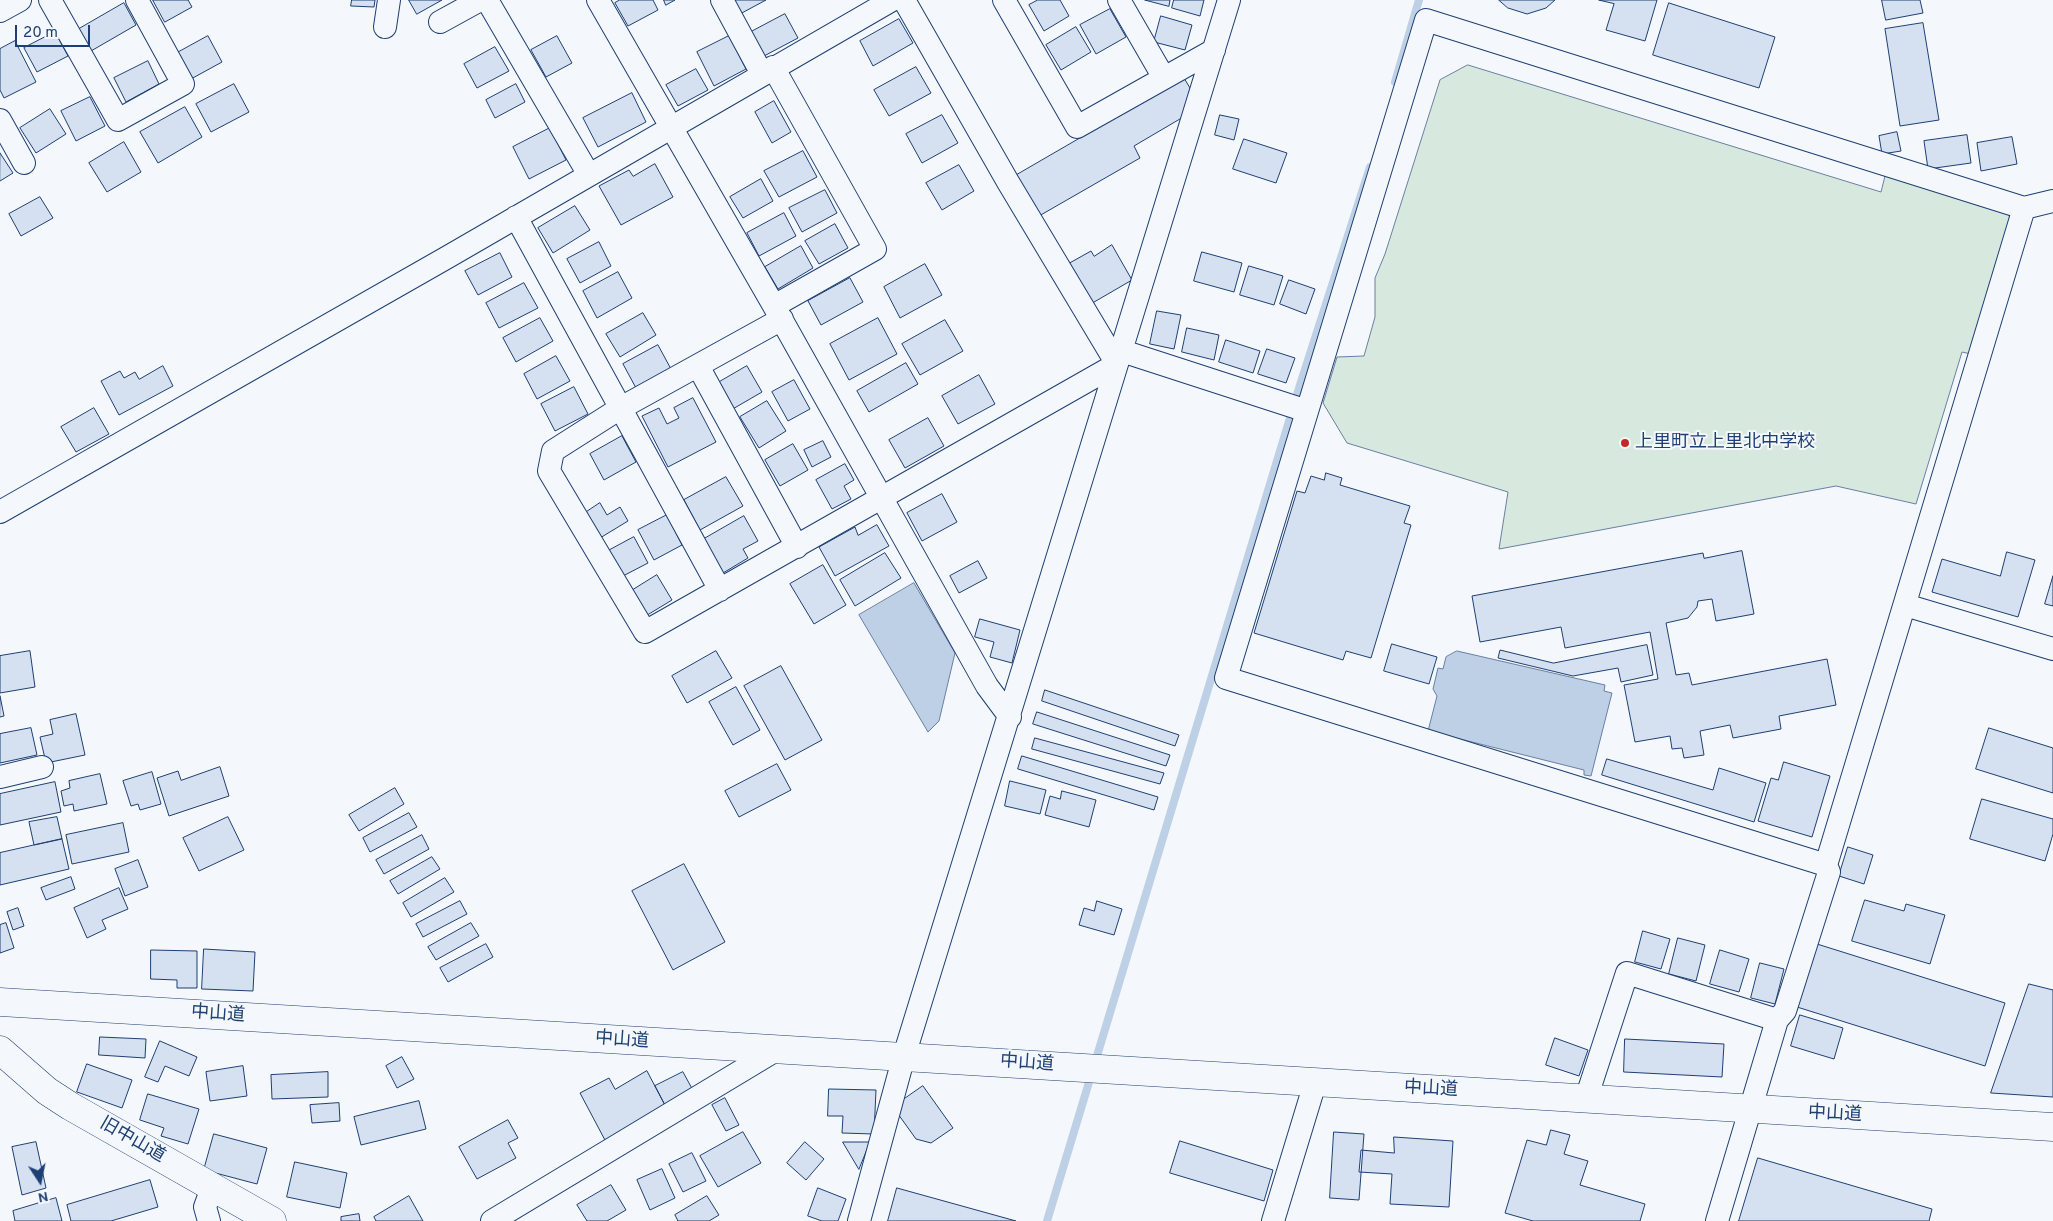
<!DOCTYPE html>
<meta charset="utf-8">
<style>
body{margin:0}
#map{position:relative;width:2053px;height:1221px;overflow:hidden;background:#f4f7fb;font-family:Overpass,sans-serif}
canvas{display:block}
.north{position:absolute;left:15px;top:1156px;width:50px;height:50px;-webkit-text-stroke:4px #f4f7fb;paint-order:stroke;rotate:169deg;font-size:14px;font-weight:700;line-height:20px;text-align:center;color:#1d3f73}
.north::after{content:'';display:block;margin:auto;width:18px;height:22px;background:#1d3f73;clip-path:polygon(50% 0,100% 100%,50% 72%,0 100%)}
.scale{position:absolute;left:15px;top:25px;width:75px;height:22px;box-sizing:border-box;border:2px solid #1d3f73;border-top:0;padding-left:6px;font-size:15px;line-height:18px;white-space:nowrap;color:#1d3f73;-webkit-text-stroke:4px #f4f7fb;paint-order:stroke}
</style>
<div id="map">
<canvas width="2053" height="1221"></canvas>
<div class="north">N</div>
<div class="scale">20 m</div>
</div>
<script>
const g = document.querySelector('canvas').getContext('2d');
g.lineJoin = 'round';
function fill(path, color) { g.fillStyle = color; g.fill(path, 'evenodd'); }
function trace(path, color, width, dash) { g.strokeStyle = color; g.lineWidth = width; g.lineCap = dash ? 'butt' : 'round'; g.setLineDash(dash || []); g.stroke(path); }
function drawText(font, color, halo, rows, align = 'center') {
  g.font = font + ' Overpass,"Noto Sans JP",sans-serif'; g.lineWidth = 4; g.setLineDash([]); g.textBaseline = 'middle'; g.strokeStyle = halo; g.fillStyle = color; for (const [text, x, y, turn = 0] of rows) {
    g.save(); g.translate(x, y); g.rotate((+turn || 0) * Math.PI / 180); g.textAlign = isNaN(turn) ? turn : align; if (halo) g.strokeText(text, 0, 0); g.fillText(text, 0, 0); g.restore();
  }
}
const green = new Path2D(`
 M1468,65l413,127 4,-16 122,36 5,10 -41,132 -9,-2 -46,152 -80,-18 -337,63 9,-57 -161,-49 -24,-40 14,-46 27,-1 11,-39v-39l10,-24 55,-174z`);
fill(green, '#d7e8df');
trace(green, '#687fa3', 1);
const water = new Path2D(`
 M914,583l41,70 -16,68 -11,11 -69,-117z
 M1457,651l148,34 -1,6 8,2 -21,83 -7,-1v-5l-156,-39 9,-35 -4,-7 5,-21 5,1 3,-12z`);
fill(water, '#bed0e5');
trace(water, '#687fa3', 1);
trace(new Path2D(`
 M1395,82l24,-82
 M1047,1221l253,-836 70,-218`), '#bed0e5', 8);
const building = new Path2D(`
 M153,0h35l4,7 -27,15z
 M352,0h23l-1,7 -23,-1z
 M409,0h33l-25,14z
 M620,0h33l5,10 -30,16 -13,-23z
 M664,0h11l-9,5z
 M733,0h33l-26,14z
 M1038,0h22l9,16 -25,15 -15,-26z
 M1145,0h25l-1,6z
 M1174,0h30l-4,16 -28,-8z
 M1499,0h56l-9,8 -19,6 -19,-6z
 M1599,0h58l-12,41 -39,-11 8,-26z
 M1882,0h38l3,13 -37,7z
 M124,3l12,22 -45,26 -12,-22z
 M1669,3l106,34 -16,51 -106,-33z
 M1110,9l16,28 -30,17 -16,-29z
 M785,14l13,24 -34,18 -13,-24z
 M1161,16l31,9 -7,25 -31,-8z
 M899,19l14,24 -40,23 -13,-25z
 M1923,23l16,97 -39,6 -15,-97z
 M1076,27l15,25 -30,18 -15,-25z
 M55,32l13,24 -31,16 -13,-24z
 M208,36l14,26 -31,17 -14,-26z
 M557,36l15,27 -26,14 -15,-27z
 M729,36l17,33 -32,17 -17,-34z
 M15,41l21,41 -32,16 -4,-8v-41z
 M495,47l14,24 -32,17 -13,-24z
 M148,61l11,23 -33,18 -12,-24z
 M916,67l15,26 -42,23 -15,-26z
 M696,69l12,21 -30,16 -12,-21z
 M1184,78l6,10 -5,28 -51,30 6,12 -101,58 -24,-40z
 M234,84l15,28 -38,20 -15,-28z
 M516,84l9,18 -30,16 -9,-18z
 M632,93l14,29 -48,25 -15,-29z
 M90,97l15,29 -29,15 -15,-30z
 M774,101l17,31 -19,11 -17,-31z
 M185,107l17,30 -44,26 -18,-31z
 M50,109l16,25 -30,19 -16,-25z
 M942,115l16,28 -36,20 -16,-29z
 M1220,115l19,4 -5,21 -19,-5z
 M550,128l16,32 -37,19 -16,-32z
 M1897,132l4,19 -19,3 -3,-18z
 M1967,135l4,28 -43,6 -4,-28z
 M2012,137l5,27 -36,7 -4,-28z
 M1244,139l43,14 -11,30 -43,-14z
 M124,142l17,30 -34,20 -18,-29z
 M803,151l14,26 -38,20 -15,-26z
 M0,153l13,20 -13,8z
 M655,164l18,33 -52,28 -22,-39 30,-16 4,6z
 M959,165l15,26 -32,19 -16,-27z
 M761,179l12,22 -30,17 -13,-21z
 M825,190l12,23 -35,19 -13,-24z
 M40,197l13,21 -32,18 -12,-22z
 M575,206l15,24 -37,23 -15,-25z
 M784,213l12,23 -37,20 -12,-23z
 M835,224l13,24 -29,16 -14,-23z
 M599,242l12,24 -31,17 -13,-24z
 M1112,245l20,35 -43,25 -23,-40 25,-14 3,5z
 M801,246l12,22 -35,21 -13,-22z
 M1202,252l40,11 -8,29 -40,-11z
 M500,253l12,24 -34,18 -13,-24z
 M925,264l17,31 -42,23 -16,-31z
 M1249,266l34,10 -9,29 -34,-10z
 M618,272l14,26 -35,20 -14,-27z
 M850,278l13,24 -42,23 -13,-24z
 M1289,280l26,9 -9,25 -26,-10z
 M524,283l14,25 -39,20 -13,-25z
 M1157,311l24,4 -7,34 -24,-5z
 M643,313l13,22 -36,22 -14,-23z
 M540,318l13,23 -37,21 -13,-24z
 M878,318l19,36 -48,26 -19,-36z
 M945,320l18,31 -43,24 -18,-31z
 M1187,328l32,7 -5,25 -32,-8z
 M1226,340l34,11 -7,22 -34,-11z
 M658,345l13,24 -35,19 -13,-24z
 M1267,349l28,9 -9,25 -28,-9z
 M556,356l14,25 -33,18 -13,-25z
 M906,363l12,21 -49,28 -12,-21z
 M163,366l10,20 -54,29 -18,-34 19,-10 4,7 11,-6 4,7z
 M747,366l15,26 -31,18 -15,-26z
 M979,375l16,29 -37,20 -16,-28z
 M794,380l16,29 -22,12 -16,-29z
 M574,387l14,27 -33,17 -14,-27z
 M693,398l23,44 -48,25 -26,-51 17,-8 8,16 12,-6 -5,-10z
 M767,401l19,30 -27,17 -19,-31z
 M94,408l15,26 -33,18 -15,-25z
 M928,418l16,28 -39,22 -16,-28z
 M622,436l14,26 -32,18 -14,-26z
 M823,441l8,16 -19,10 -8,-17z
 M793,444l15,26 -28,16 -15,-26z
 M845,464l9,16 -10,6 7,13 -19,10 -16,-29z
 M1326,473l16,5 -2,7 70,21 -6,17 7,2 -40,133 -25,-7 -3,9 -89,-27 43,-142 8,2 6,-17 13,4z
 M726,477l17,29 -43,24 -16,-30z
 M942,494l15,28 -35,19 -15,-28z
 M600,503l7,12 13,-8 8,14 -28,17 -15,-25z
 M667,515l15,30 -28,15 -16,-30z
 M744,516l14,25 -15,8 5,9 -25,15 -19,-34z
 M877,525l12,21 -54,30 -16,-29 36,-20 3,8z
 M634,537l14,26 -27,14 -13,-26z
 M1742,551l12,63 -38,7 -4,-22 -14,2 -1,6 -9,11 -22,5 10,52 13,-2 3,12 135,-26 9,46 -57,11 2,13 -48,9 -3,-13 -30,6 4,24 -20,3 -2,-10 -10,1 -2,-13 -35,6 -11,-57 34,-6 -8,-47 -85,16 -4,-21 -81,15 -8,-46 231,-43 1,5z
 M2007,552l28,8 -17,57 -86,-25 10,-33 58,17z
 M885,553l16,25 -46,28 -15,-26z
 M978,561l9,17 -28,15 -9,-17z
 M823,565l23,40 -32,19 -24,-40z
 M657,575l15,25 -28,17 -16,-24z
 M2053,576v30l-8,-2z
 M980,619l40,11 -8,33 -22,-6 4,-15 -19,-5z
 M1392,644l45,13 -8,27 -45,-13z
 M1647,645l6,30 -32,7 -3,-14 -45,8 -75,-18 2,-8 53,13z
 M30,651l5,36 -35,6v-37z
 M716,651l16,27 -45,25 -15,-27z
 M781,666l41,74 -37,20 -41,-74z
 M736,687l24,43 -27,15 -24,-43z
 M1045,690l134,45 -4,11 -133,-45z
 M0,696l4,20 -4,1z
 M1037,712l133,43 -4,11 -133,-42z
 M76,714l9,41 -39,8 -6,-26 13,-3 -3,-14z
 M31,728l6,27 -37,8v-29z
 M1989,728l64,20v45l-77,-24z
 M1035,738l129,35 -4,11 -128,-35z
 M1022,756l136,41 -4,13 -136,-41z
 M1607,759l106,31 6,-22 47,15 -12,39 -152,-47z
 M1784,762l46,14 -18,61 -54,-16 13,-43 7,2z
 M777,764l14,26 -52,27 -14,-26z
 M220,767l9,29 -60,20 -12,-38 21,-7 3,9z
 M152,772l9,32 -21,6 -2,-6 -7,2 -8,-25z
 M100,774l7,30 -33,7 -1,-7 -9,2 -3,-15 9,-3 -1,-7z
 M1010,781l36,9 -6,24 -35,-8z
 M55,782l6,30 -61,13v-31z
 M395,788l9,16 -45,27 -10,-16z
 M1062,791l34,9 -7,27 -44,-12 5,-19 10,3z
 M1982,799l71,20v15l-8,27 -75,-22z
 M409,813l8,14 -47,25 -7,-14z
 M57,817l5,22 -28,6 -5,-23z
 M228,817l16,33 -45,21 -16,-33z
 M123,823l6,29 -57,12 -6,-29z
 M422,835l7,14 -45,25 -8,-14z
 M62,839l7,30 -69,16v-32z
 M1848,847l25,8 -9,29 -25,-8z
 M432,857l8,12 -42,25 -8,-13z
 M138,860l10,27 -23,9 -10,-27z
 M684,864l41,78 -52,28 -41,-79z
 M71,877l4,12 -29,11 -5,-12z
 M445,878l9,14 -43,25 -8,-14z
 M119,888l9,21 -26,11 4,9 -19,9 -13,-30z
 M1865,900l39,11 2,-7 39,11 -15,49 -78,-23z
 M460,901l7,13 -44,23 -7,-13z
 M1097,901l25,8 -8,26 -35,-10 5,-17 10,3z
 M18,908l6,18 -11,4 -6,-18z
 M6,923l8,25 -14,5v-28z
 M471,923l8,13 -43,24 -8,-13z
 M1643,931l27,8 -9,30 -26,-7z
 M1678,938l27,7 -9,36 -27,-7z
 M486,944l7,13 -45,25 -8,-14z
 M1817,944l188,59 -20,63 -188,-59z
 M204,949l51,3 -2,39 -51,-2z
 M151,950l46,1v37h-20v-8l-26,-1z
 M1720,950l29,9 -10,33 -29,-8z
 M1760,963l24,6 -9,35 -24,-6z
 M2029,984l24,6v107l-62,-4z
 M1800,1015l43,13 -9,31 -43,-13z
 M100,1037l46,2 -1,19 -46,-3z
 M1555,1038l33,12 -9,26 -33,-11z
 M1625,1039l99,5 -2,33 -98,-5z
 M160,1041l37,16 -8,19 -24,-10 -7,16 -13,-5z
 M402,1057l12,22 -17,9 -11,-22z
 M87,1064l45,16 -10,28 -45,-16z
 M243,1066l4,30 -37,5 -4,-29z
 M647,1071l20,38 -61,33 -26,-49 29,-15 6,11z
 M328,1072v25l-56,2 -1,-24z
 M683,1072l12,22 -28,15 -12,-23z
 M923,1086l30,42 -22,15 -15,-4 -23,-32z
 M829,1089l47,1 -2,44 -32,-1 1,-17h-15z
 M148,1094l51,15 -11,35 -27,-8 3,-8 -24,-8z
 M725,1098l14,27 -13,6 -14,-26z
 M419,1101l7,28 -65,16 -7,-28z
 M339,1103l1,18 -28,2 -2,-18z
 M508,1120l10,18 -10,5 8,15 -39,21 -18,-32z
 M1551,1130l19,5 -6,19 24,7 -8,24 65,19 -5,17h-107l-28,-8 22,-73 19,5z
 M743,1132l18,31 -43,24 -18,-31z
 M1334,1132l30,2 -5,66 -29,-2z
 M214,1134l53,14 -10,36 -53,-14z
 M1394,1137l59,4 -4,66 -59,-3 2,-30 -33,-2 2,-22 33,3z
 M1180,1141l93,29 -9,31 -94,-28z
 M36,1142l10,46 -24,7 -10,-48z
 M805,1142l19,17 -18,21 -19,-17z
 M843,1142h27l-11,27z
 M692,1153l14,28 -23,11 -14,-28z
 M1758,1158l174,51 -3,12h-190z
 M295,1162l52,11 -7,35 -53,-11z
 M662,1169l13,29 -25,12 -13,-30z
 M150,1180l8,27 -47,14h-40l-4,-16z
 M611,1185l15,25 -19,11h-20l-10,-16z
 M818,1188l28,11 -8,22h-16l-14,-5z
 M897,1188l119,33h-128z
 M409,1196l14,25h-47l-2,-4z
 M707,1196l12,19 -10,6h-31l-3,-6z
 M56,1198l6,23h-47l-2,-10z
 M359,1214l1,7h-19v-4z`);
fill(building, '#d5e0f0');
trace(building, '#1d3f73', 1);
const street = new Path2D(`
 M50,0l68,120 65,-36 -46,-84
 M487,0l102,175
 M598,0l176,306 213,380 23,31
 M722,0l40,74
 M1004,0l73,127 137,-77
 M1119,0l45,78
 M0,11l20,-11
 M440,22l40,-22
 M385,27l4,-27
 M773,67l102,182 -101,57
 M0,120l24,43
 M516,217l204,373
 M782,319l-163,90 -66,42 -4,20 96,161 472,-268 -109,-182 -104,-182
 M1122,351l185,60
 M698,366l99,181
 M0,512l446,-254 446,-258
 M1905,605l148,44
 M0,777l42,-10
 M1826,865l-600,-187 200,-658 598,188 29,-7
 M1586,1099l41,-126 150,47
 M209,1221l-4,-14 7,-19
 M492,1221l284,-171
 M859,1221l45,-165 325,-1056
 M1273,1221l42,-138
 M1717,1221l60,-201 8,-9 44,-139 -3,-7 198,-657`);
const secondary = new Path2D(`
 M0,1050l47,41 23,15 202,115`);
const highway = new Path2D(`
 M0,1002l2053,125`);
trace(street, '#1d3f73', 24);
trace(secondary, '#1d3f73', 29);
trace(highway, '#1d3f73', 29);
trace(street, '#f4f7fb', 22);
trace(secondary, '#f4f7fb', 28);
trace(highway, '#f4f7fb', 28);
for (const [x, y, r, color] of [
 [1625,443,5,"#c62828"]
]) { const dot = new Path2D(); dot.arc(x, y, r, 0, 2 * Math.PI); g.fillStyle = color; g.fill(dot); trace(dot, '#f4f7fb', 2); }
drawText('18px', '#1d3f73', '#f4f7fb', [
 ["上里町立上里北中学校",1635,443]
], 'left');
drawText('18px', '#1d3f73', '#f4f7fb', [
 ["中山道",218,1015,4],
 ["中山道",622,1041,4],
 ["中山道",1027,1064,4],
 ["中山道",1431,1090,3],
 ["中山道",1835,1115,3],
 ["旧中山道",132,1141,30]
]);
</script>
